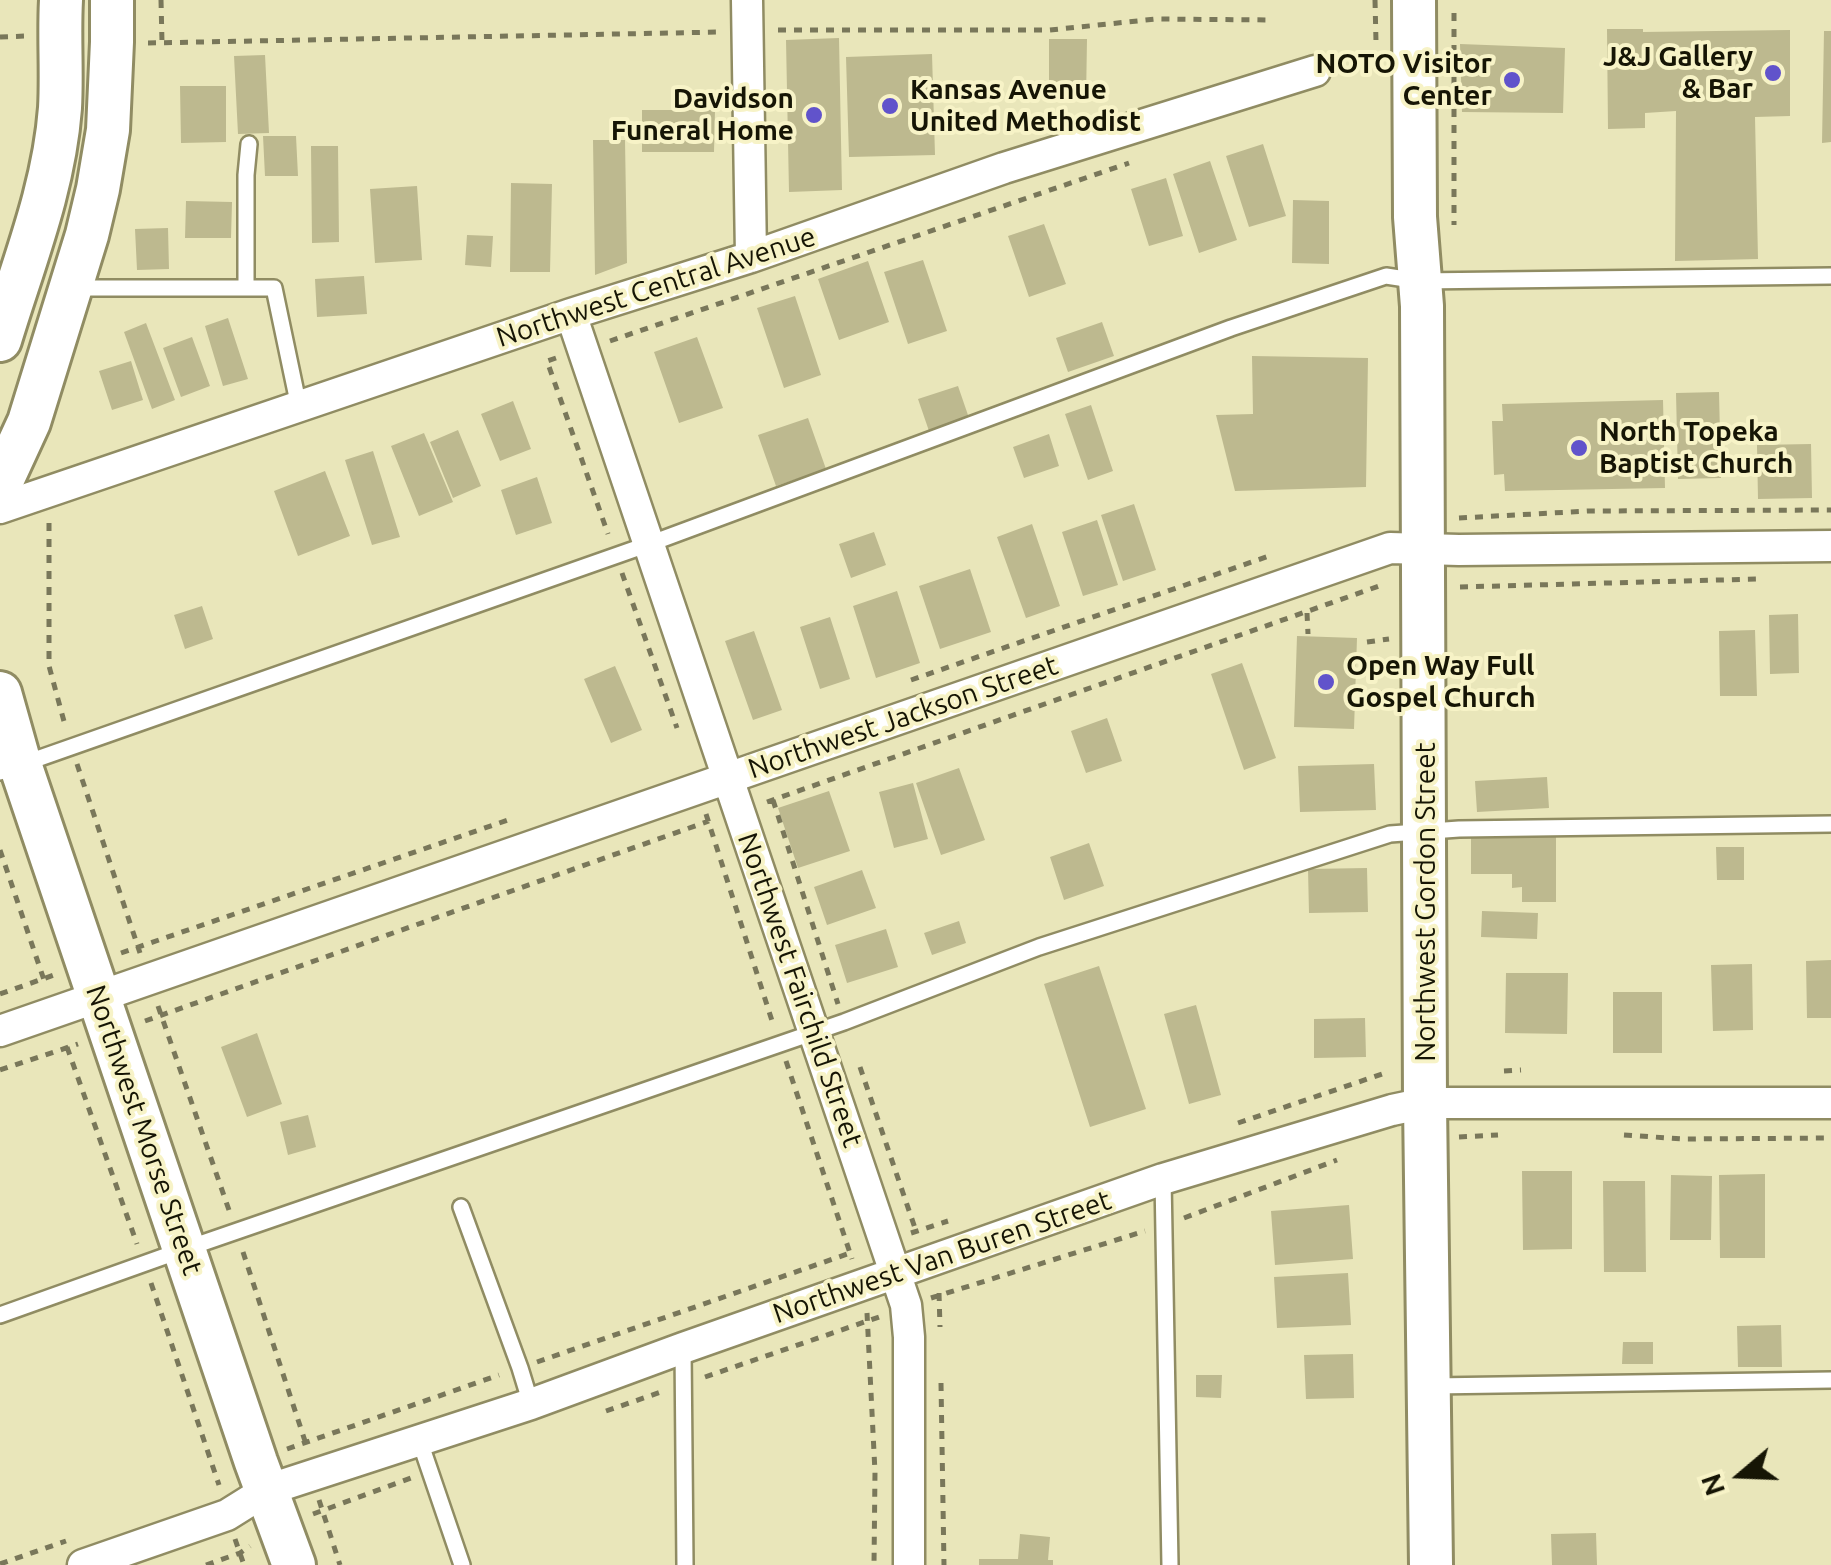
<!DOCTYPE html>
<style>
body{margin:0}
#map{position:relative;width:1831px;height:1565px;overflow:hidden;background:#e9e6ba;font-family:Ubuntu,sans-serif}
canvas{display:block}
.north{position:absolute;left:1691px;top:1425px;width:100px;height:100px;-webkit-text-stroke:8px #f7f3c7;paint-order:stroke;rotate:251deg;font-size:28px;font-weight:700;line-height:40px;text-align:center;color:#161505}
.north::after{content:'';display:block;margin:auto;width:35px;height:45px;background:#161505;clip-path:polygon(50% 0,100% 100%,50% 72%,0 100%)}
</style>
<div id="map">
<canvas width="1831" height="1565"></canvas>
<div class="north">N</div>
</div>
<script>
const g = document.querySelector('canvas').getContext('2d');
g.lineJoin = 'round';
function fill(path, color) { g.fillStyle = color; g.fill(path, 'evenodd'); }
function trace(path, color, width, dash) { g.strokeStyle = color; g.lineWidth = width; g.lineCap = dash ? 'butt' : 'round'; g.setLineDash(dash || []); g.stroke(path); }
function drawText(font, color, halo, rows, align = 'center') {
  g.font = font + ' Ubuntu,sans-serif'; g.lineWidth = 8; g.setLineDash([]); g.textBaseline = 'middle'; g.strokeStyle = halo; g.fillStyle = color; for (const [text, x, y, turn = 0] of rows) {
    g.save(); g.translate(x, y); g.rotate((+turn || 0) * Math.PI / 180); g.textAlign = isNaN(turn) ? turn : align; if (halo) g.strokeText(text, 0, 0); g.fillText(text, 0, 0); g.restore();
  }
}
fill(new Path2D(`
 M1607,29h36v3l147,-2v86l-35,1 3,142 -83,2 1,-150 -31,2v15l-37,1z
 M1824,31h7v111l-9,1z
 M839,38l3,152 -53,2 -3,-152z
 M1049,39h38l-1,62h-37z
 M1460,44l105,4 -2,65 -101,-1z
 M932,54l3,101 -86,2 -3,-100z
 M265,55l4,78 -31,1 -4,-78z
 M180,86h46v56l-45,1z
 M642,110h73l-1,42h-72z
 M263,136h33l2,40h-33z
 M593,140h32l2,123 -32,12z
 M1263,144l23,72 -37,11 -23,-71z
 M311,146h27l1,96 -27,1z
 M1210,161l27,79 -38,13 -26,-79z
 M1166,178l17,58 -34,10 -18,-57z
 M511,183l41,1 -2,88h-40z
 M417,186l5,74 -47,3 -5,-74z
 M1293,200l36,1v63l-37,-1z
 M186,201l46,1 -1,36h-46z
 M1044,224l22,60 -37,13 -21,-61z
 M168,228l1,41 -32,1 -2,-41z
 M467,235l26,1 -2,31 -26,-2z
 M923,260l24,71 -39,13 -24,-72z
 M868,261l21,61 -50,18 -21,-61z
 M364,276l3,38 -50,3 -2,-38z
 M795,296l26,79 -37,13 -27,-80z
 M228,318l20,61 -25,7 -18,-60z
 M1102,322l12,34 -46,16 -12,-34z
 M146,323l29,77 -23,9 -28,-77z
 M192,337l18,49 -29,11 -18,-49z
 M697,337l26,71 -44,15 -25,-71z
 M1252,356l116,2 -2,129 -131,4 -19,-76 37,-1z
 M131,361l12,39 -31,10 -13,-39z
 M958,386l11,32 -40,13 -11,-32z
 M1719,392l2,86 -43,1 -2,-86z
 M1663,400l2,88 -160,3 -1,-17 -10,1 -2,-54h11l-1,-17z
 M513,401l18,48 -31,12 -19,-47z
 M1091,405l22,66 -25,9 -23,-66z
 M808,418l18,51 -50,17 -18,-51z
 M458,430l23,56 -28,12 -23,-56z
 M424,433l29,69 -34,14 -28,-70z
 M1049,434l10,32 -35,12 -11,-31z
 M1811,444l1,54 -54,1 -1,-54z
 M373,451l27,86 -28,8 -27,-85z
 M325,471l25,65 -52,20 -24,-65z
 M537,477l15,46 -36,12 -15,-45z
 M1134,504l22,66 -33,11 -22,-66z
 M1097,520l21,65 -35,11 -21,-64z
 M1032,524l28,82 -34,12 -29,-81z
 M874,532l12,33 -35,13 -12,-34z
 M970,569l21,63 -51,17 -21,-63z
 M897,591l23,72 -44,15 -23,-72z
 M202,606l11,33 -28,10 -11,-34z
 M1798,614l1,59 -29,1 -1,-59z
 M830,617l20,62 -30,10 -20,-62z
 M1755,630l2,66h-37l-1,-65z
 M754,631l28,79 -29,10 -28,-79z
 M1297,636l60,2 -3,91 -60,-2z
 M1242,663l34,95 -32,12 -33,-96z
 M615,666l27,64 -31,13 -27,-64z
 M1107,718l15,43 -36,12 -15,-42z
 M1374,764l2,46 -76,2 -2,-46z
 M959,768l26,72 -44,15 -25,-72z
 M1547,777l2,31 -72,4 -2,-31z
 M913,783l15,56 -34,9 -15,-56z
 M829,791l21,60 -52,17 -20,-60z
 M1556,835v67h-34v-15l-10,1v-14h-41v-38z
 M1089,843l15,43 -40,14 -14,-43z
 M1716,847h28v33h-27z
 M1367,868l1,44 -59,1 -1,-44z
 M862,870l14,38 -49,17 -13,-38z
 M1482,911l56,2 -1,26 -56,-2z
 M959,921l7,22 -34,12 -8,-22z
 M886,929l12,38 -51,16 -12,-38z
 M1831,960v58h-24l-1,-57z
 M1752,964l1,66 -40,1 -2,-66z
 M1099,966l47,143 -56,18 -46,-143z
 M1506,973h62l-1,61 -62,-1z
 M1613,992h49v61h-49z
 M1196,1005l25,90 -32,9 -25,-90z
 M1365,1018l1,39 -52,1v-39z
 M257,1033l25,71 -35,13 -26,-70z
 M308,1115l8,32 -28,8 -8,-33z
 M1522,1171h50v78l-49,1z
 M1765,1174v84h-45l-1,-83z
 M1671,1175l41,1 -1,64h-41z
 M1603,1181h42l1,91h-42z
 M1349,1205l4,54 -78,6 -4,-54z
 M1348,1273l3,52 -74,3 -3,-51z
 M1781,1325l1,42h-44l-1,-41z
 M1623,1342h30v22h-31z
 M1353,1354l1,44 -48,1 -2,-44z
 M1196,1375h26l-1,23 -25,-1z
 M1596,1533l1,32h-45l-1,-31z
 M1020,1534l30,3 -2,23h5v5h-74v-6h39z`), '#bdb98f');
const service = new Path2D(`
 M74,288h200l25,119
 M246,288v-113l3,-31
 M0,772l649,-228 582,-216 155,-52 33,5 412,-5
 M1163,1179l7,386
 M461,1207l59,161 11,36
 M0,1315l185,-66 659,-227 195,-75 351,-113 69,-5 372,-5
 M683,1348l2,217
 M1433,1386l398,-6
 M419,1439l43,126`);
const minor = new Path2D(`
 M747,0l4,257
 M571,314l335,991 3,32v228
 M0,508l571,-194 180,-57 253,-89 311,-97
 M0,1031l1390,-483 69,2 372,-4
 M83,1565l144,-50 40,-25 264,-86 152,-56 480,-169 229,-69 33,-7h406`);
const secondary = new Path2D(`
 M1414,0l1,217 7,89 3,797 6,462
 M0,340c23,-76 54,-151 60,-232 2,-36 -1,-72 1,-108
 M0,485l29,-63 58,-187 11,-46 10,-59 4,-88v-42
 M0,693l20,71 236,698 38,103`);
trace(service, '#908c63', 20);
trace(minor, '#908c63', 35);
trace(secondary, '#908c63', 48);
trace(new Path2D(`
 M161,0l1,42
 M1375,0l1,42
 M1454,13v212
 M778,30h272l106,-11 117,1
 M0,37l27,-1
 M148,43l574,-11
 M610,341l519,-178
 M556,358l-9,3 61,173
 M1459,518l130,-7 242,-1
 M49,523v143l16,59
 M622,573l55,155
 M1460,587l297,-8
 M1307,613l1,21
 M1367,642l22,-3
 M911,680l358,-124
 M1358,694l32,-1
 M77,764l63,189
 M773,800l65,204
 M767,802l612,-216
 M706,814l68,213
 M0,850l44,130
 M121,953l387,-133
 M0,994l54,-19
 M158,1006l72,207
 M145,1021l564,-200
 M67,1047l70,197
 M786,1061l66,198
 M860,1067l56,164
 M0,1070l78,-26
 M1504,1071l17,-1
 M1238,1123l150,-51
 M1624,1135l60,4 147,-1
 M1459,1137l39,-2
 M1184,1218l153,-58
 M911,1233l37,-12
 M243,1252l62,189
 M151,1283l68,202
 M939,1293l1,34
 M931,1298l214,-67
 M867,1313l8,159 -1,93
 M537,1362l316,-110
 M705,1377l174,-60
 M941,1383l3,182
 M606,1411l55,-19
 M287,1449l212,-74
 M319,1500l21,65
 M313,1514l98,-36
 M235,1539l9,26
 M0,1564l66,-23
 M206,1565l34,-12 10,-7`), '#79775a', 5, [8, 8]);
trace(service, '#fff', 15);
trace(minor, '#fff', 30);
trace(secondary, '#fff', 42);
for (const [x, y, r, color] of [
 [1773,73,10,"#6153cb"],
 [1512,80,10,"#6153cb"],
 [890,106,10,"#6153cb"],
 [814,115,10,"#6153cb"],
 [1579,448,10,"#6153cb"],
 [1326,682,10,"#6153cb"]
]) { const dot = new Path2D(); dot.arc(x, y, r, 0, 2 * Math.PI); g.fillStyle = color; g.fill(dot); trace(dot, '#f7f3c7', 4); }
drawText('bold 28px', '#161505', '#f7f3c7', [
 ["J&J Gallery",1753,57],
 ["& Bar",1753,89],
 ["NOTO Visitor",1492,64],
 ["Center",1492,96],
 ["Kansas Avenue",910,90,"left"],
 ["United Methodist",910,122,"left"],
 ["Davidson",794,99],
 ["Funeral Home",794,131],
 ["North Topeka",1599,432,"left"],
 ["Baptist Church",1599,464,"left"],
 ["Open Way Full",1346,666,"left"],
 ["Gospel Church",1346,698,"left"]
], 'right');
drawText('28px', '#161505', '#f7f3c7', [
 ["Northwest Central Avenue",656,287,-18],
 ["Northwest Jackson Street",903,717,-19],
 ["Northwest Gordon Street",1426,902,-90],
 ["Northwest Fairchild Street",800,990,71],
 ["Northwest Morse Street",144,1130,71],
 ["Northwest Van Buren Street",942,1257,-19]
]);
</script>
